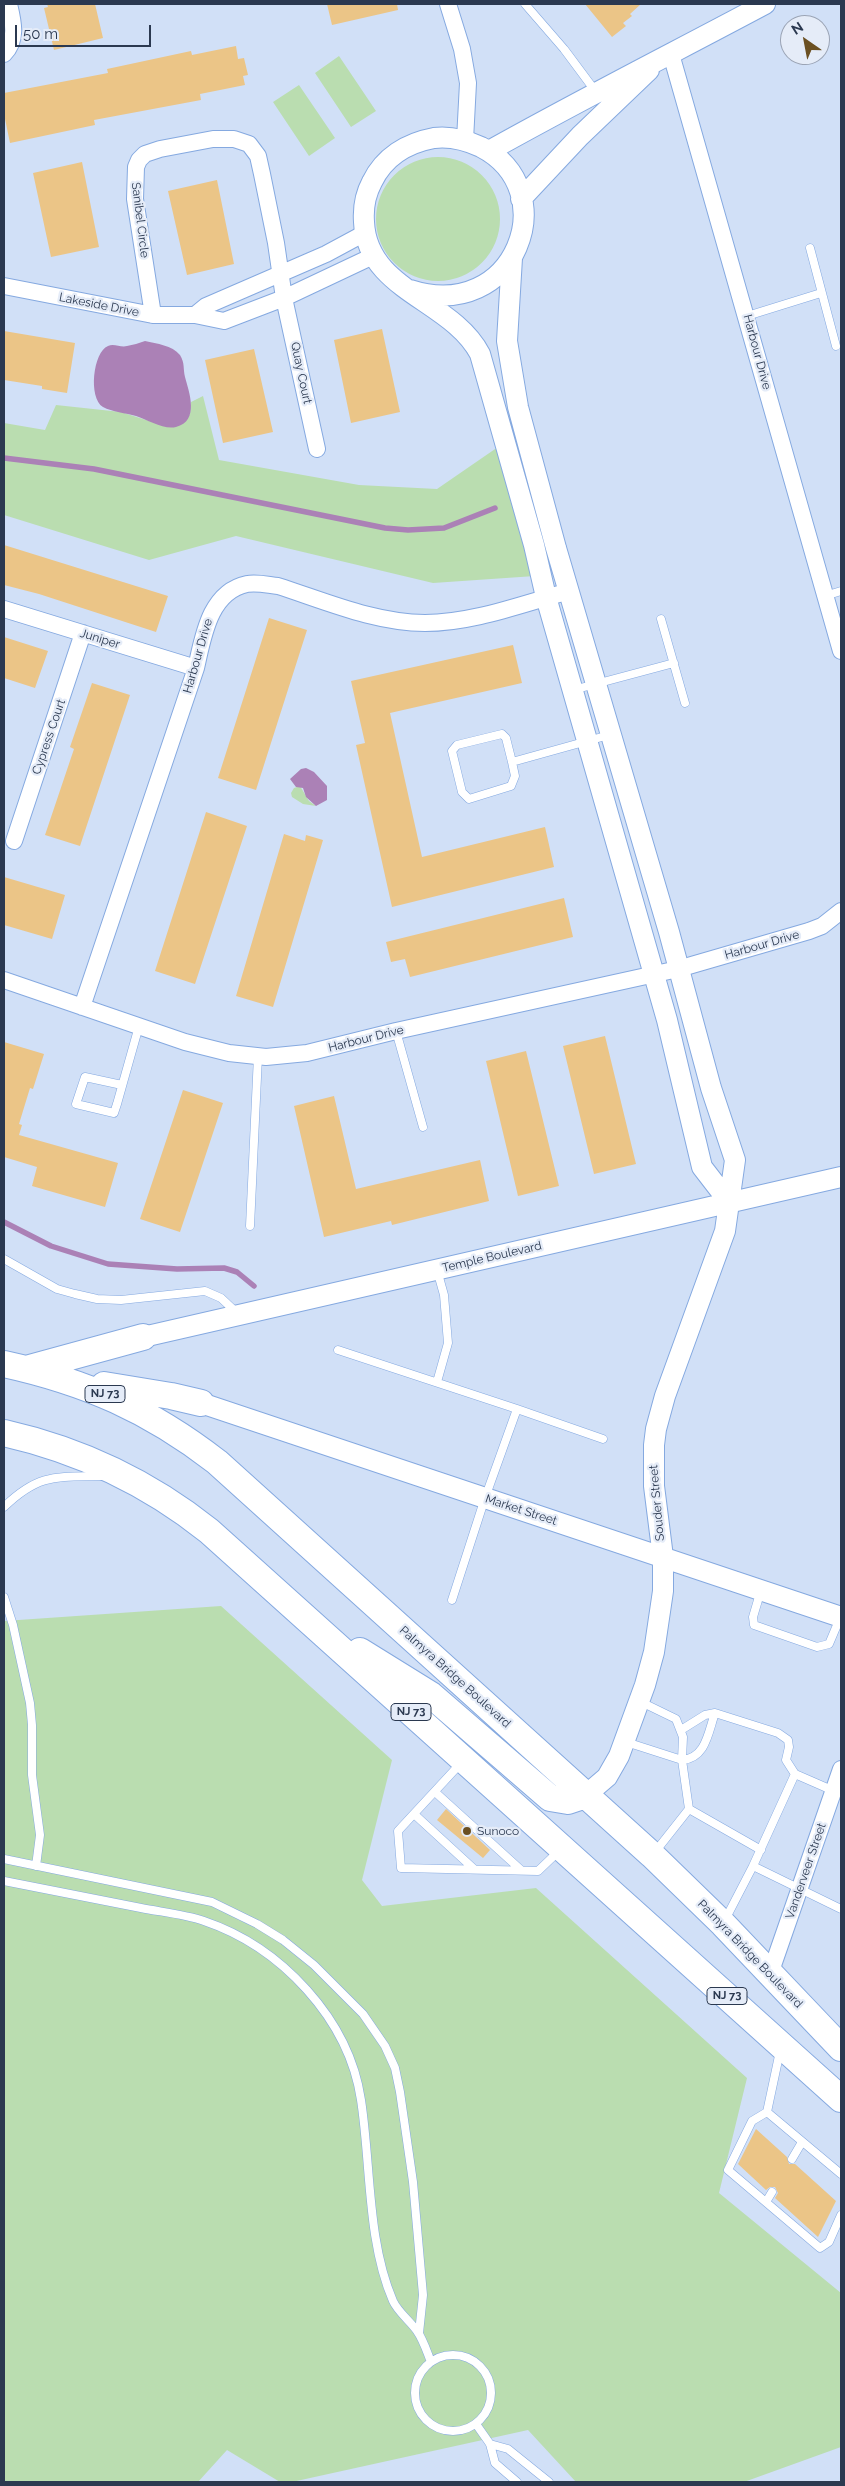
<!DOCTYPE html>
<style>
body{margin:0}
#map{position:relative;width:845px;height:2486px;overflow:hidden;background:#d1e0f7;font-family:Raleway,sans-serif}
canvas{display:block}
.frame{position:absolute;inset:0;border:5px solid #2b3950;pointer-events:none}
.north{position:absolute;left:780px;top:15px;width:50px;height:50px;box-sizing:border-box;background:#e5ecf8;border:1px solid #9ba4b5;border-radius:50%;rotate:327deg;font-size:14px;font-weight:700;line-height:20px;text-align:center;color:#2b3950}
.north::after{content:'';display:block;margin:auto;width:18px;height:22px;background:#6b5022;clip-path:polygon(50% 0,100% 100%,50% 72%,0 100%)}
.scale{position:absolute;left:15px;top:25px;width:136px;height:22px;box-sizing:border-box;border:2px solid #2b3950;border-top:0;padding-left:6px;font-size:15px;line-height:18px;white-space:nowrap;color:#2b3950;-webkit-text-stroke:4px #e5ecf8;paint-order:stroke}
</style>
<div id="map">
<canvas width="845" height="2486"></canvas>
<div class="frame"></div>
<div class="north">N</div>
<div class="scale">50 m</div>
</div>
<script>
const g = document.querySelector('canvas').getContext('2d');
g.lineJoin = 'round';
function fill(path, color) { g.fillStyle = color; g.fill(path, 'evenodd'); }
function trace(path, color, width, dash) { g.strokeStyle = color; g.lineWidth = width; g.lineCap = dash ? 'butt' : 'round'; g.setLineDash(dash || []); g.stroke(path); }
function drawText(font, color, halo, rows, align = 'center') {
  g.font = font + ' Raleway,sans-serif'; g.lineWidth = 4.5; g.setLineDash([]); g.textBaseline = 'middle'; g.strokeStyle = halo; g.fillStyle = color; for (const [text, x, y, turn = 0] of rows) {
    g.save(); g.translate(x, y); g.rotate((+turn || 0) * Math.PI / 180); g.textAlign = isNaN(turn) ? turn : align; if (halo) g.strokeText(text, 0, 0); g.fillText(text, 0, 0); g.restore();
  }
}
fill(new Path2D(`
 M339,56l37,55 -25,16 -36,-54z
 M299,85l36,53 -26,18 -36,-54z
 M376 219a62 62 0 1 1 124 0a62 62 0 1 1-124 0Z
 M203,396l16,64 140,25 78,4 61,-42 37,129 -102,7 -197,-47 -87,24 -145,-45v-92l41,7 11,-25 65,7 41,13 16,1 12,-12 1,-12z
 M300,786l9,15 7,5 -13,-2 -11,-7 -1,-4 3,-5z
 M221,1606l171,154 -30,120 20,26 154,-18 211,190 -28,115 122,100v154l-97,35h-168l-48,-52 -236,52h-12l-53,-32 -29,32h-194v-861z`), '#baddb0');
fill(new Path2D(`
 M145,341c12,3 27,4 35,14 5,8 3,14 5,22 4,15 15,44 -9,50 -12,3 -28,-7 -40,-11 -10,-3 -24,-4 -33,-9 -15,-9 -10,-55 5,-61 6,-3 13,2 19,0 6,-1 12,-3 18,-5z
 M306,768l8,4 13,14v14l-11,6 -10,-9 -3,-9 -7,-1 -6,-8 11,-10z`), '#ab81b6');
trace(new Path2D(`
 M4,458l90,11 291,59 23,2 36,-2 51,-20
 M4,1222l47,24 57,18 69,5 47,-1 13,4 17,14`), '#ab81b6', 5.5);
fill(new Path2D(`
 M47,4h48l8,34 -49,12 -10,-42 4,-1z
 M327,4h70l1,6 -66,15z
 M585,4h56l-11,10 2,2 -9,7 3,3 -14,11z
 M236,46l2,13 6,-1 4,17 -5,1 2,9 -45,9 1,6 -107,20 1,5 -85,18 -6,-29v-21l104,-20 -1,-4 84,-18 1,4z
 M82,162l17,85 -48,10 -18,-84z
 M217,180l17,84 -47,11 -19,-84z
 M382,329l18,83 -49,11 -17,-83z
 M4,331l71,12 -8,50 -25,-4v-3l-38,-6z
 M254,349l19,83 -50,11 -18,-83z
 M4,545l164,51 -12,36 -117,-38 -35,-9z
 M269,618l38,12 -51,160 -38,-12z
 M4,637l44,14 -13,37 -31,-10z
 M513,645l9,38 -132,30 32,144 123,-30 9,40 -162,40 -36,-162 9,-2 -14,-62z
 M92,683l38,12 -50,151 -35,-11 29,-86 -4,-2z
 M206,812l41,14 -52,158 -40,-13z
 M284,834l21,7 1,-6 17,5 -50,167 -37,-11z
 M4,877l61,18 -13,44 -48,-14z
 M564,898l9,39 -163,40 -5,-18 -14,3 -5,-20z
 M605,1036l31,128 -42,10 -31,-128z
 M4,1042l40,12 -11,35 -3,-1 -11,36 3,1 -3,10 99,28 -13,44 -73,-21 5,-19 -33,-10z
 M526,1051l33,135 -41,10 -32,-135z
 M183,1090l40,13 -43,129 -40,-13z
 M334,1096l22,93 124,-29 9,41 -97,24 -1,-4 -67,16 -30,-131z
 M446,1809l44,41 -7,8 -46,-38z
 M756,2129l31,28 2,7h6l41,37 -18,36 -43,-39 3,-5 -3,-6h-5l-4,3 -28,-26z`), '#ebc587');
const service = new Path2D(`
 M525,4l39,45 32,43
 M810,248l26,98
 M747,316l74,-23
 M825,596l16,-5
 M661,619l24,84
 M573,690l101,-27
 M512,762l3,14 -4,10 -42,13 -7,-7 -10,-41 5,-6 45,-11 4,4 6,24 97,-27
 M396,1031l27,96
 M122,1085l-37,-8 -9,27 38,9 3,-9 22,-78
 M250,1226l8,-170
 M4,1259l53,30 18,5 22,5 24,1 84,-9 16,7 16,15
 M338,1350l179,59 -32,89 -33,102
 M437,1382l11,-39 -4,-48 -7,-25
 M517,1409l86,30
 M4,1507c35,-34 53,-30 98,-31
 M761,1590l-8,27 1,8 63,22 12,-3 11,-26
 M4,1597l9,28 17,78 2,22v50l8,60 -4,31
 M639,1701l37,18 7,18 -1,23 7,49 -34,43
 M681,1730l24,-15 10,-2 63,20 10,7 1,7 -3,13 9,14
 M626,1742l56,18c24,-2 26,-27 33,-47
 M461,1763l-63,68 3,37 137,3 22,-21
 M834,1791l-39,-17 -42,92 88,43
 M435,1792l86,78
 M689,1809l72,41
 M414,1814l60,55
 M4,1859l208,43 45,22 26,16 31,25 49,49 22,32 10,22 5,24 13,90 10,113 -4,38
 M4,1881c45,9 91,18 137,27 20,4 43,6 63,13 77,26 145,98 157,179 10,65 6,141 32,201 5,11 17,20 24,30 6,8 10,21 14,31
 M725,1920l28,-54
 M780,2051l-13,61 74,62
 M767,2112l-15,9 -24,49 92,78 9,-6 12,-27
 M792,2159l10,-17
 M766,2202l6,-10
 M415 2393a38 38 0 1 1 76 0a38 38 0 1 1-76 0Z
 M476,2424l14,20 5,19 22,19
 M490,2444l18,5 41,33`);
const minor = new Path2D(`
 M448,4l14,45 6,34 -3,57
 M4,54c14,-14 9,-33 5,-50
 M671,54l170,597
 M4,286l149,29h42l29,6 60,-23 89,-42
 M153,315l-18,-116 1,-32 3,-7 6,-6 15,-5 53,-10h21l15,5 9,12 4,18 14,69 8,55 33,151
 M195,315l11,-9 120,-52 39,-21
 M4,609l192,59
 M14,841l69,-208
 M4,980l181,62 44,11 37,4 41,-4 89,-22 282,-62 131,-38 13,-5 19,-15
 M82,1007l114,-339c7,-30 13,-76 51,-84 10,-2 21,1 31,2 47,15 97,37 147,37 49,0 99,-20 145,-32
 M770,1974l71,-205`);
const tertiary = new Path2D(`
 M489,151c91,-51 184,-98 276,-147
 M521,199l59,-63 69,-66
 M512,258l-5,83 11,66 38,141 113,384 42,156 24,72 -10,71 -60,165 -9,33 -2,16v41l9,71v34l-9,61 -9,33 -26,71 -12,21 -21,18
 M410,290c106,34 155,-100 71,-143 -15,-7 -30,-11 -47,-9 -27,5 -50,19 -62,44 -7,13 -9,26 -8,40 3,69 88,78 116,132l54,191 12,52 121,423 35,147 27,35
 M143,1337l698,-160
 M201,1403l640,214`);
const trunk = new Path2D(`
 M4,1364c82,18 146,46 213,98l435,393 71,69 118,124
 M26,1369l117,-32
 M104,1385l67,11 30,7
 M4,1433c75,17 145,50 205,98l632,568
 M360,1651l71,44 119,103 18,3 18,-6`);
trace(service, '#85a9e0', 9);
trace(minor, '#85a9e0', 18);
trace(tertiary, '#85a9e0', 22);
trace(trunk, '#85a9e0', 28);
trace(service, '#fff', 8);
trace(minor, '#fff', 16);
trace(tertiary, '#fff', 20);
trace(trunk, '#fff', 26);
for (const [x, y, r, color] of [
 [467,1831,5,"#6b5022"]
]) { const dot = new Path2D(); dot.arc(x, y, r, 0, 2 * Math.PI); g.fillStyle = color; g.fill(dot); trace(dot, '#e5ecf8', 2); }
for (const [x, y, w] of [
 [105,1394,40],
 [411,1712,40],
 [727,1996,40]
]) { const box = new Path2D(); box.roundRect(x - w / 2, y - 8.5, w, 17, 4); g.fillStyle = '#e5ecf8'; g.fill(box); trace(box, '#2b3950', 1); }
drawText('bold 11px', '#2b3950', null, [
 ["NJ 73",105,1394],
 ["NJ 73",411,1712],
 ["NJ 73",727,1996]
]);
drawText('12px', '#2b3950', '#e5ecf8', [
 ["Sanibel Circle",140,220,83],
 ["Lakeside Drive",99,305,11],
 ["Harbour Drive",757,352,75],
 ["Quay Court",301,373,78],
 ["Juniper",100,639,17],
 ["Harbour Drive",198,656,-74],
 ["Cypress Court",49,737,-71],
 ["Harbour Drive",762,945,-16],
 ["Harbour Drive",366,1039,-14],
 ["Temple Boulevard",492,1257,-13],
 ["Souder Street",657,1503,-95],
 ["Market Street",521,1510,18],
 ["Palmyra Bridge Boulevard",455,1677,42],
 ["Vanderveer Street",806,1871,-71],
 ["Palmyra Bridge Boulevard",750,1954,46]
]);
drawText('12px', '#2b3950', '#e5ecf8', [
 ["Sunoco",477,1831]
], 'left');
</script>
